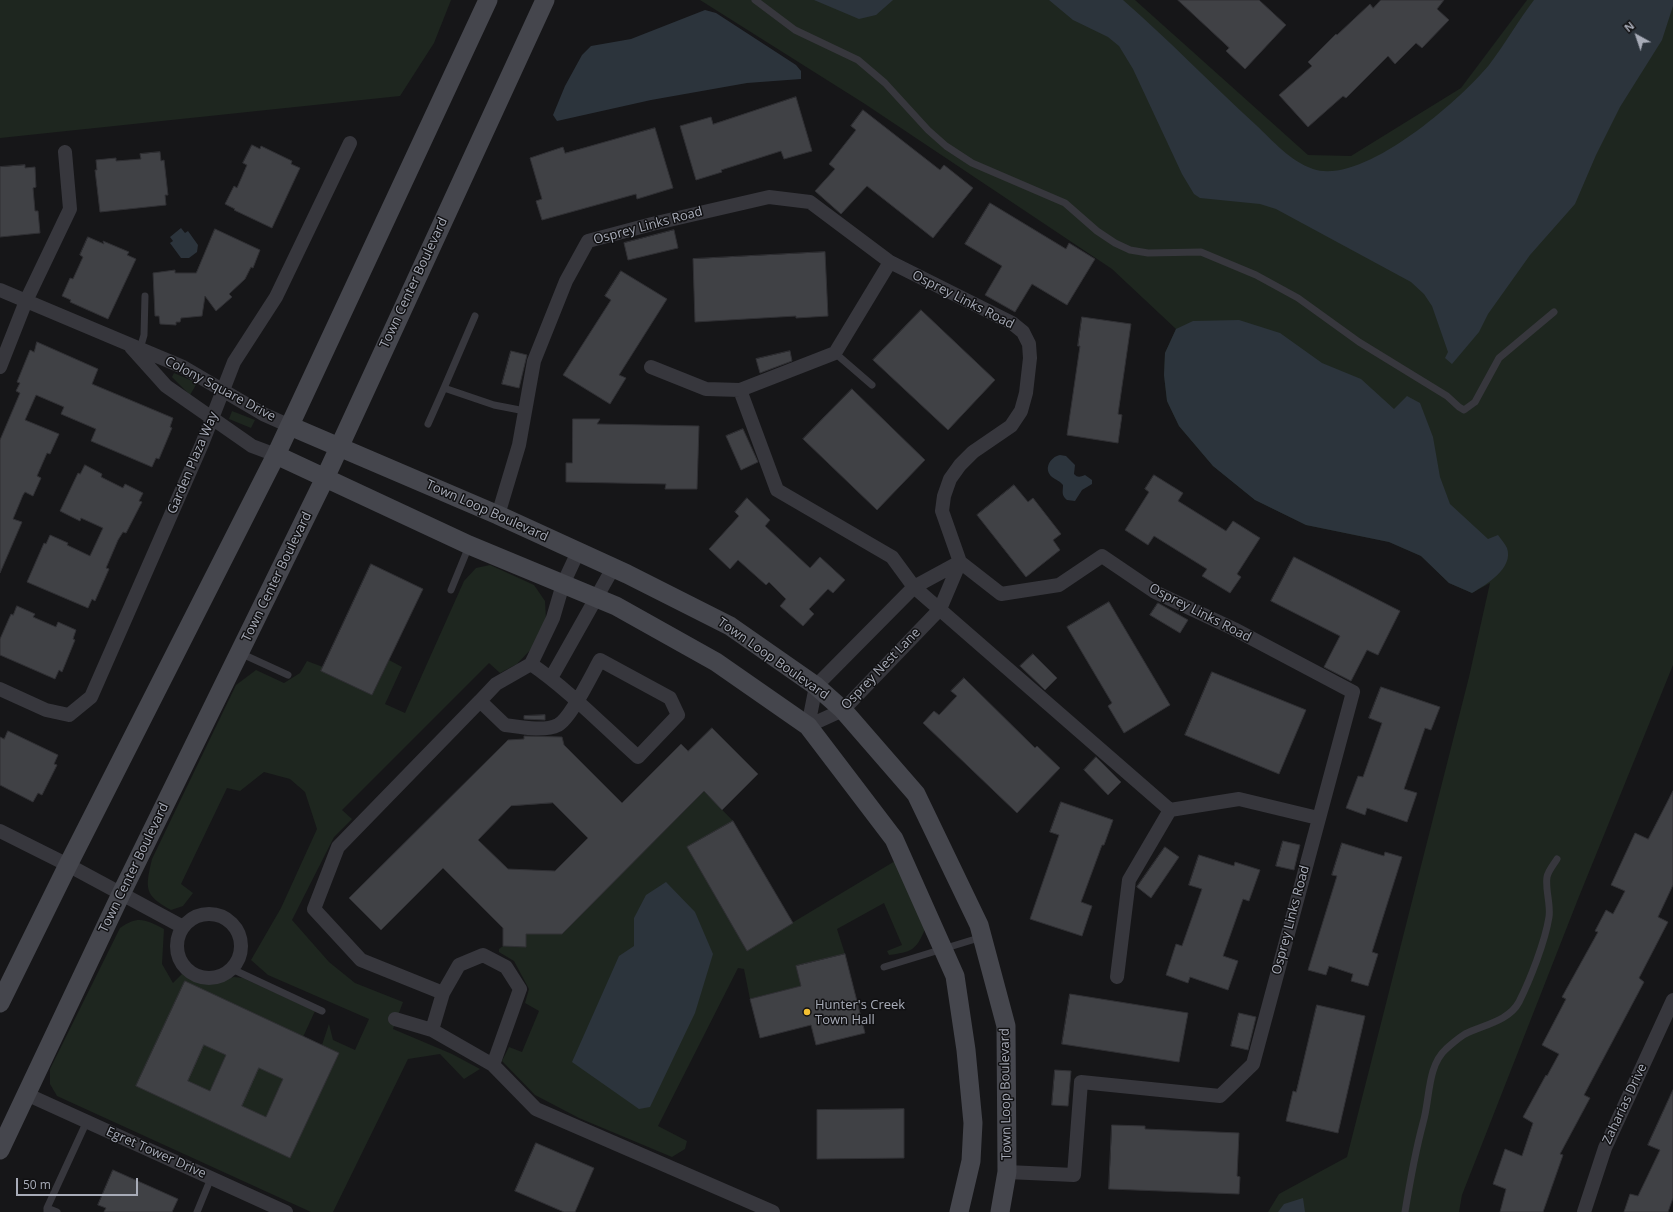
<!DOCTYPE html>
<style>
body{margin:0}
#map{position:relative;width:1673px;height:1212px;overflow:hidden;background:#161618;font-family:"Open Sans",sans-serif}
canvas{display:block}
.north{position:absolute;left:1617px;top:16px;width:40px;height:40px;-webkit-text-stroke:3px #111113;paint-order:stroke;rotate:320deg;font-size:11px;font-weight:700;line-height:16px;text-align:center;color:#a8acb8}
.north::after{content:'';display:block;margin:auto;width:14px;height:18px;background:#a8acb8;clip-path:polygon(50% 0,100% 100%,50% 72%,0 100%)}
.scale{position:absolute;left:16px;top:1178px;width:122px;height:18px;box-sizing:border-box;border:2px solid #a8acb8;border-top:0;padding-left:5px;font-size:12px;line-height:14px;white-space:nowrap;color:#a8acb8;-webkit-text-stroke:3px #111113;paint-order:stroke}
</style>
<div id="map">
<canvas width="1673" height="1212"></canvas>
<div class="north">N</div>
<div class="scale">50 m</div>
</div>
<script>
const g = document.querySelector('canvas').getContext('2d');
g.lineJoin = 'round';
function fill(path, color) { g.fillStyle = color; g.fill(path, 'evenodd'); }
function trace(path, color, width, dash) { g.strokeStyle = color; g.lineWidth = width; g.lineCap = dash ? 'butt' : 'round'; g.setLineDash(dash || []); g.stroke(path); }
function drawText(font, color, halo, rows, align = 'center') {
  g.font = font + ' "Open Sans",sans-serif'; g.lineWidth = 3; g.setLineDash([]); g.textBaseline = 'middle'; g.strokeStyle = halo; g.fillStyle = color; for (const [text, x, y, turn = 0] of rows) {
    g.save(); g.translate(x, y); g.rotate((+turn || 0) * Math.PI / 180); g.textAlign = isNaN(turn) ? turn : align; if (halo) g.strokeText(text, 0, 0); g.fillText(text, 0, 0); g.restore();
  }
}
fill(new Path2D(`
 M0,0h451l-17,43 -34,53 -400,42z
 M700,0h435l173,155 43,1 110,-68 66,-88h146v665l-95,234 -116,296 -3,17h-191l11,-18 68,-37 122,-480 21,-94 -18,10 -23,-10 -28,-27 -32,-14 -83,-17 -51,-25 -42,-34 -34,-40 -12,-25 -3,-26 1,-22 11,-24 -64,-60 -247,-165z
 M174,373l23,10 -7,12 -18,-18z
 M232,411l23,9 -4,8 -22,-9z
 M490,565l44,20 11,16 1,18 -11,26 -18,19 -17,9 -11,-10 -147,147 10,9 -18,18 -42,83 37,42 26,21 48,19 -10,27 59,25 28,15 -16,10 -24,-25 -32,5 -75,153h-22l-254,-116 -7,-12v-15l70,-141c19,-13 25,-8 44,1l-2,35 11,19 10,-10 26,11 25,-7 9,1 72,33 -12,26 19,8 7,-21 4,16 22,10 14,-31 -101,-44 -17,-15 30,-52 36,-79 -12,-37 -15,-13 -26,-7 -24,19 -13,-3 -46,96 12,9 -10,13 -12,4c-27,-15 -26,-21 -19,-51l84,-174 20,-15 28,13 16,-10 7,-12 16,6 -2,4 51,24 17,-35 13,7 -17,37 20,9 59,-132 12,-13z
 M704,791l29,30 -45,26 77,29 -45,28 27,46 148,-89 30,68c-9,22 -14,23 -36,26l-2,-4 15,-6 -18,-42 -47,26 8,25 -49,12 5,20 -51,13 -6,-30 -6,-1 -80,158 29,15 -2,8 -13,8 -93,-39 -44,-23 -33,-34 7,-14 13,5 17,-41 -14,-8 4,-14 -15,-28 -15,-9v-3l4,-3 23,1v-13h36z`), '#1e261f');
fill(new Path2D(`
 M814,0h79l-17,15 -17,4z
 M1049,0h74c46,40 88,84 133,125 17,16 34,36 57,44 50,17 146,-68 176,-104 16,-21 29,-44 45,-65h139v6l-11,34 -42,67 -24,48 -21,49 -45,51 -42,59 -9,18 -27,32 -7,-6 3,-6 -16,-46 -8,-12 -13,-12 -135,-73 -16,-5 -60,-6 -6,-4 -12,-20 -49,-105 -14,-23 -11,-9 -35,-17z
 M705,10l11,3 80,52 5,6v8l-54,4 -96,17 -94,21 -4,-6 12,-29 17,-31 9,-9 40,-7z
 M181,228l4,5 3,-2 10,14 -1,7 -8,6h-8l-11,-15 3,-2 -3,-4z
 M1239,320l41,13 42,30 39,16 33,30 13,-13 13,7 13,34 7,40 10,27 38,35 10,-4c3,4 7,9 9,13 7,20 -21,37 -35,45l-23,-10 -28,-27 -32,-14 -83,-17 -51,-25 -42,-34 -34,-40 -12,-25 -3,-26 1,-22 11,-24 17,-8z
 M1060,455l6,1 9,9 -1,9c4,4 6,3 11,1l7,5v4l-10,6 -7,11 -8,-1c-6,-5 -4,-8 -4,-15 -3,-4 -7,-5 -11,-8 -9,-8 -2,-20 8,-22z
 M666,882l29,30 18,42 -18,59 -45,94 -11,2 -67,-47 47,-106 15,-10v-28l12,-23z
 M1303,1198l2,14h-27l6,-8z`), '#2c343c');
const building = new Path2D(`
 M1178,0h81l27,25 -41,44 -19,-18 3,-3z
 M1381,0h63l-7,9 12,11 -27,28 -6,-5 -21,21 -7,-8 -42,42 -3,-2 -35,31 -29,-32 33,-29 -4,-4 28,-28 1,1 33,-31 3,4z
 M796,97l16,54 -28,8 -3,-8 -60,19 1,2 -26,8 -16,-54 31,-9 2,7z
 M863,110l77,60 4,-5 29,23 -40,50 -66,-52 -26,28 -26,-23 20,-22 -6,-5 27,-34 -5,-4z
 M655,128l18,60 -36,11 -1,-5 -94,26 -6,-19 6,-2 -12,-41 33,-11 2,6z
 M252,145l8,4 1,-3 31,15 -1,3 9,4 -28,60 -38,-18 1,-1 -10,-5 9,-18 3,2 10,-23 -4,-2z
 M160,152l1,9 3,-1 4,35h-3l1,10 -66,7 -5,-42h2l-1,-10 20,-2v3l25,-2 -1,-5z
 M25,165v3l10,-1 1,20 -3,1 2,23h3l2,22 -40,4v-70z
 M990,203l76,46 3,-6 26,16 -28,46 -35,-21 -17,28 -30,-17 17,-29 -37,-22z
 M215,229l45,21 -7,18 -2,-1 -6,12 -16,15 3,3 -16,14 -11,-15 -3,20 -21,2 -1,4h-4v3l-16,-1 -1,-8h-4l-2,-43 22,-3v3h21z
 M674,230l4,18 -50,12 -4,-17z
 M88,237l16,7 -1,-3 26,11 -2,3 9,4 -28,60 -38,-17 1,-2 -9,-4 8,-18 3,1 10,-22 -3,-2z
 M825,252l3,64 -32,2v-2l-101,6 -2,-63z
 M621,271l46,28 -48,76 7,3 -16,26 -47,-29 48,-75 -6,-4z
 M921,310l74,70 -47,50 -75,-70z
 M1082,317l49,7 -13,90 4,1 -4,28 -51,-8 13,-89h-2z
 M37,342l61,27 -6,15 81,34 -3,9 2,1 -13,31 -3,-1 -4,9 -61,-26 5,-12 -35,-15 3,-7 -28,-12 -11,25 34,14 -9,20 -3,-1 -10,23 4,2 -8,18 -8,-4 -2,3 -10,24 9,3 -22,51v-133l20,-47 -4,-2 4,-8 -3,-1 13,-32 4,2z
 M511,351l16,4 -8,33 -17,-4z
 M790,351l2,10 -32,12 -4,-14z
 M852,389l73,71 -48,50 -74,-71z
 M573,419h27l-3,5 102,2 -2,63h-32l1,-5 -100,-2v-19h6z
 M743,429l15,33 -17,8 -15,-34z
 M85,465l17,9 -1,3 22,11 2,-4 18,9 -4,8 3,1 -16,31 -3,-1 -5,8 -12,28 3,1 -14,32 -3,-2 -4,9 -61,-26 17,-39 2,1 4,-9 18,8 -1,2 23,11 13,-28 -22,-10 -1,3 -20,-10 18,-38 2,1z
 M1154,475l29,18 -5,8 48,30 7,-10 27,17 -23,36 4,3 -11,16 -28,-17 5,-7 -53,-33 -6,9 -23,-15 24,-38 -4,-3z
 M1014,485l14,17 5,-4 28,36 -8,6 7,10 -34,27 -49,-62z
 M747,498l23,22 -5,6 45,42 10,-11 25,23 -12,13 -5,-4 -19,20 5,5 -11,12 -23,-20 6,-7 -17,-17 -3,3 -28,-25 -8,9 -21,-20 30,-33 -4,-4z
 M1294,557l106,54 -22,44 -11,-5 -16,31 -27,-14 16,-31 -69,-35z
 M371,564l52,25 -51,106 -51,-24z
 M1109,602l61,103 -46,28 -16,-27 4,-3 -45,-76z
 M1158,603l30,17 -8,13 -30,-18z
 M17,606l18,8 -2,3 23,10 2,-5 18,8 -3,9 2,1 -13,32 -3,-2 -4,9 -55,-24v-16l11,-25 2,1z
 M1033,654l24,24 -12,12 -25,-24z
 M1212,672l94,38 -27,64 -94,-39z
 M964,678l71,70 2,-2 23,22 -43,45 -94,-90 11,-12 5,4 18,-19 -6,-5z
 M1381,687l59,20 -9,23 -6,-2 -21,61 13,4 -10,29 -40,-14 -2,7 -19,-7 12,-32 5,1 19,-54 -13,-5z
 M545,715v5l-21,-1v-3z
 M712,728l46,46 -36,36 -18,-19 -142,143h-36v13l-23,-1v-18l-60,-60 -62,62 -32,-32 159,-158 16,-1v-3l38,1 2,8 58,58 59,-59 7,7zM553,803l35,35 -33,33 -47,-2 -30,-29 33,-34z
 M8,731l50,24 -4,9 3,1 -15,30 -4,-2 -5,9 -33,-17v-48l4,2z
 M1096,757l25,25 -13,13 -24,-25z
 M1673,791v94l-15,32 10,5 -29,56 5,4 -60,113 6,3 -30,56 3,1 -20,57h-43l6,-23 -13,-5 12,-35 17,7 11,-33 -10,-6 23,-42 1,1 12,-22 -17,-9 24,-46 -4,-2 36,-65 -3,-1 11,-21 7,4 12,-23 -14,-6 24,-52 13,6z
 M1061,802l52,18 -9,25h-2l-21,57 11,4 -10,30 -52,-17 29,-84 -9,-3z
 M733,821l60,102 -46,28 -60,-104z
 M1283,841l17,4 -6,25 -18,-4z
 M1342,843l42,13 1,-4 17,5 -30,95 6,2 -10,32 -17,-5 2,-7 -24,-8 -3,9 -18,-5 29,-94 -5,-1z
 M1165,847l14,10 -28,41 -14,-11z
 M1199,855l35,11 1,-4 25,8 -11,31 -6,-2 -20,57 15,5 -10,29 -38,-13 -2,6 -22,-8 10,-31 6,2 20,-57 -13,-4z
 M845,954l20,79 -49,12 -5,-20 -51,13 -10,-39 51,-13 -5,-20z
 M185,981l154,72 -49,105 -154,-72zM204,1045l22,10 -16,36 -22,-10zM259,1068l24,11 -17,38 -24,-11z
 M1070,994l118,19 -9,49 -117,-18z
 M1317,1005l48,11 -27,117 -52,-12 7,-30 3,1z
 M1239,1013l17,4 -8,33 -17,-4z
 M1055,1070l16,1 -3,35 -16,-1z
 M1673,1090v108l-5,14h-44l6,-18 8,2 22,-46 -12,-5z
 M904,1109v49l-87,1v-49z
 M1112,1125l33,1v3l94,4 -2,43 3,1 -1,17 -130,-5z
 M536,1143l58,25 -19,44h-11l-49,-21z
 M113,1170l65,29 -6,13h-68l2,-4 -8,-3z`);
fill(building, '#404145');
trace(building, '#303034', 1);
trace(new Path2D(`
 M755,0l40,30 63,30 27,23 43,47 18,16 26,17 93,40 32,28 18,12 15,7 18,3 53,-1 55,23 42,23 61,44 88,54 12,11 5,3 11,-8 24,-44 55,-46
 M475,316l-31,72 50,17 31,6
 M140,349l4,-14 1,-39
 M835,353l37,32
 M428,424l16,-36
 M451,590l18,-44
 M240,653l48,22
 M884,967l98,-30
 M232,969l90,42
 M47,1208l10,4
 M47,1212v-4l40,-87
 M197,1212l14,-34
 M1405,1212c5,-31 10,-59 18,-89 7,-23 4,-57 23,-74 6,-5 12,-11 19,-15 18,-9 44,-13 54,-32 11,-22 26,-60 30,-85 2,-13 -4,-27 -2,-40 1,-6 7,-13 10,-18`), '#37373d', 7);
trace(new Path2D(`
 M0,290l183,77 80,47 27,12
 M131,347l35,39 86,60 24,9
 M0,367l26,-66 44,-92 -5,-57
 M651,367l55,22 34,1 95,-37 55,-91
 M740,390l37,100 115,67 22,30 256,223
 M498,515l21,-70 15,-84 32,-80 22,-40 64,-17 117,-27 41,5 80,60 122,61 11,9 6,12 1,14 -4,35 -5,18 -10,15 -38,26 -13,13 -10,14 -6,17 -2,15 18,51 41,32 58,-9 43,-29 53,36 79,37 119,63 -100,372 -33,32 -139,-14 -7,93 -67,-3
 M531,664c39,27 72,62 107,93l40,-42 -8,-17 -70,-38c-8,14 -29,58 -42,65 -14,7 -38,2 -53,0l-25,-24 16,-17 35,-20 22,-46 10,-34 15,-32
 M551,678l62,-110
 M0,689l46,21 23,5 22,-18 111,-253 32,-82 42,-65 74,-154
 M808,726l8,-40 98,-99 46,-25
 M808,726l35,-16 97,-101 20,-47
 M0,831l68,34 115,62
 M177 946a32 32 0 1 1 64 0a32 32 0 1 1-64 0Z
 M1117,977l12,-97 41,-70 69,-11 79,19
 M443,993l-82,-33 -47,-51 24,-62 142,-146
 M395,1019l37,11 61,35 43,44 237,103
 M432,1030l11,-37 16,-28 24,-10 23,12 14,22 -27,76
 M26,1094l260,118
 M1584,1212l21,-64 68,-148`), '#37373d', 14);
trace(new Path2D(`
 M290,426l208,89 129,59 103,52 86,60 27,24 73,84 63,131 27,101 1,146 -7,40
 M276,455l193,90 147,61 100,56 92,64 86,113 61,137 11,74 7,73 -2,38 -12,51
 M0,1003l68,-138 208,-410 212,-455
 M0,1150l121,-256 204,-416 220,-478`), '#45464d', 19);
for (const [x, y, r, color] of [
 [807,1012,4,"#f3bf32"]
]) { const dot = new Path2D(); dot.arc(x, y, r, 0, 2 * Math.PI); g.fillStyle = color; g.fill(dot); trace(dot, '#111113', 1.5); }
drawText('13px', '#a8acb8', '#111113', [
 ["Osprey Links Road",648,226,-15],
 ["Town Center Boulevard",414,283,-65],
 ["Osprey Links Road",963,300,27],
 ["Colony Square Drive",220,389,28],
 ["Garden Plaza Way",193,463,-67],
 ["Town Loop Boulevard",487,511,24],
 ["Town Center Boulevard",277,577,-64],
 ["Osprey Links Road",1200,613,27],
 ["Town Loop Boulevard",773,659,35],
 ["Osprey Nest Lane",881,669,-46],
 ["Town Center Boulevard",134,868,-64],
 ["Osprey Links Road",1291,920,-75],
 ["Town Loop Boulevard",1006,1094,-91],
 ["Zaharias Drive",1625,1104,-65],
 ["Egret Tower Drive",156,1153,24]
]);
drawText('13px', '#a8acb8', '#111113', [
 ["Hunter's Creek",815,1005],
 ["Town Hall",815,1020]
], 'left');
</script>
